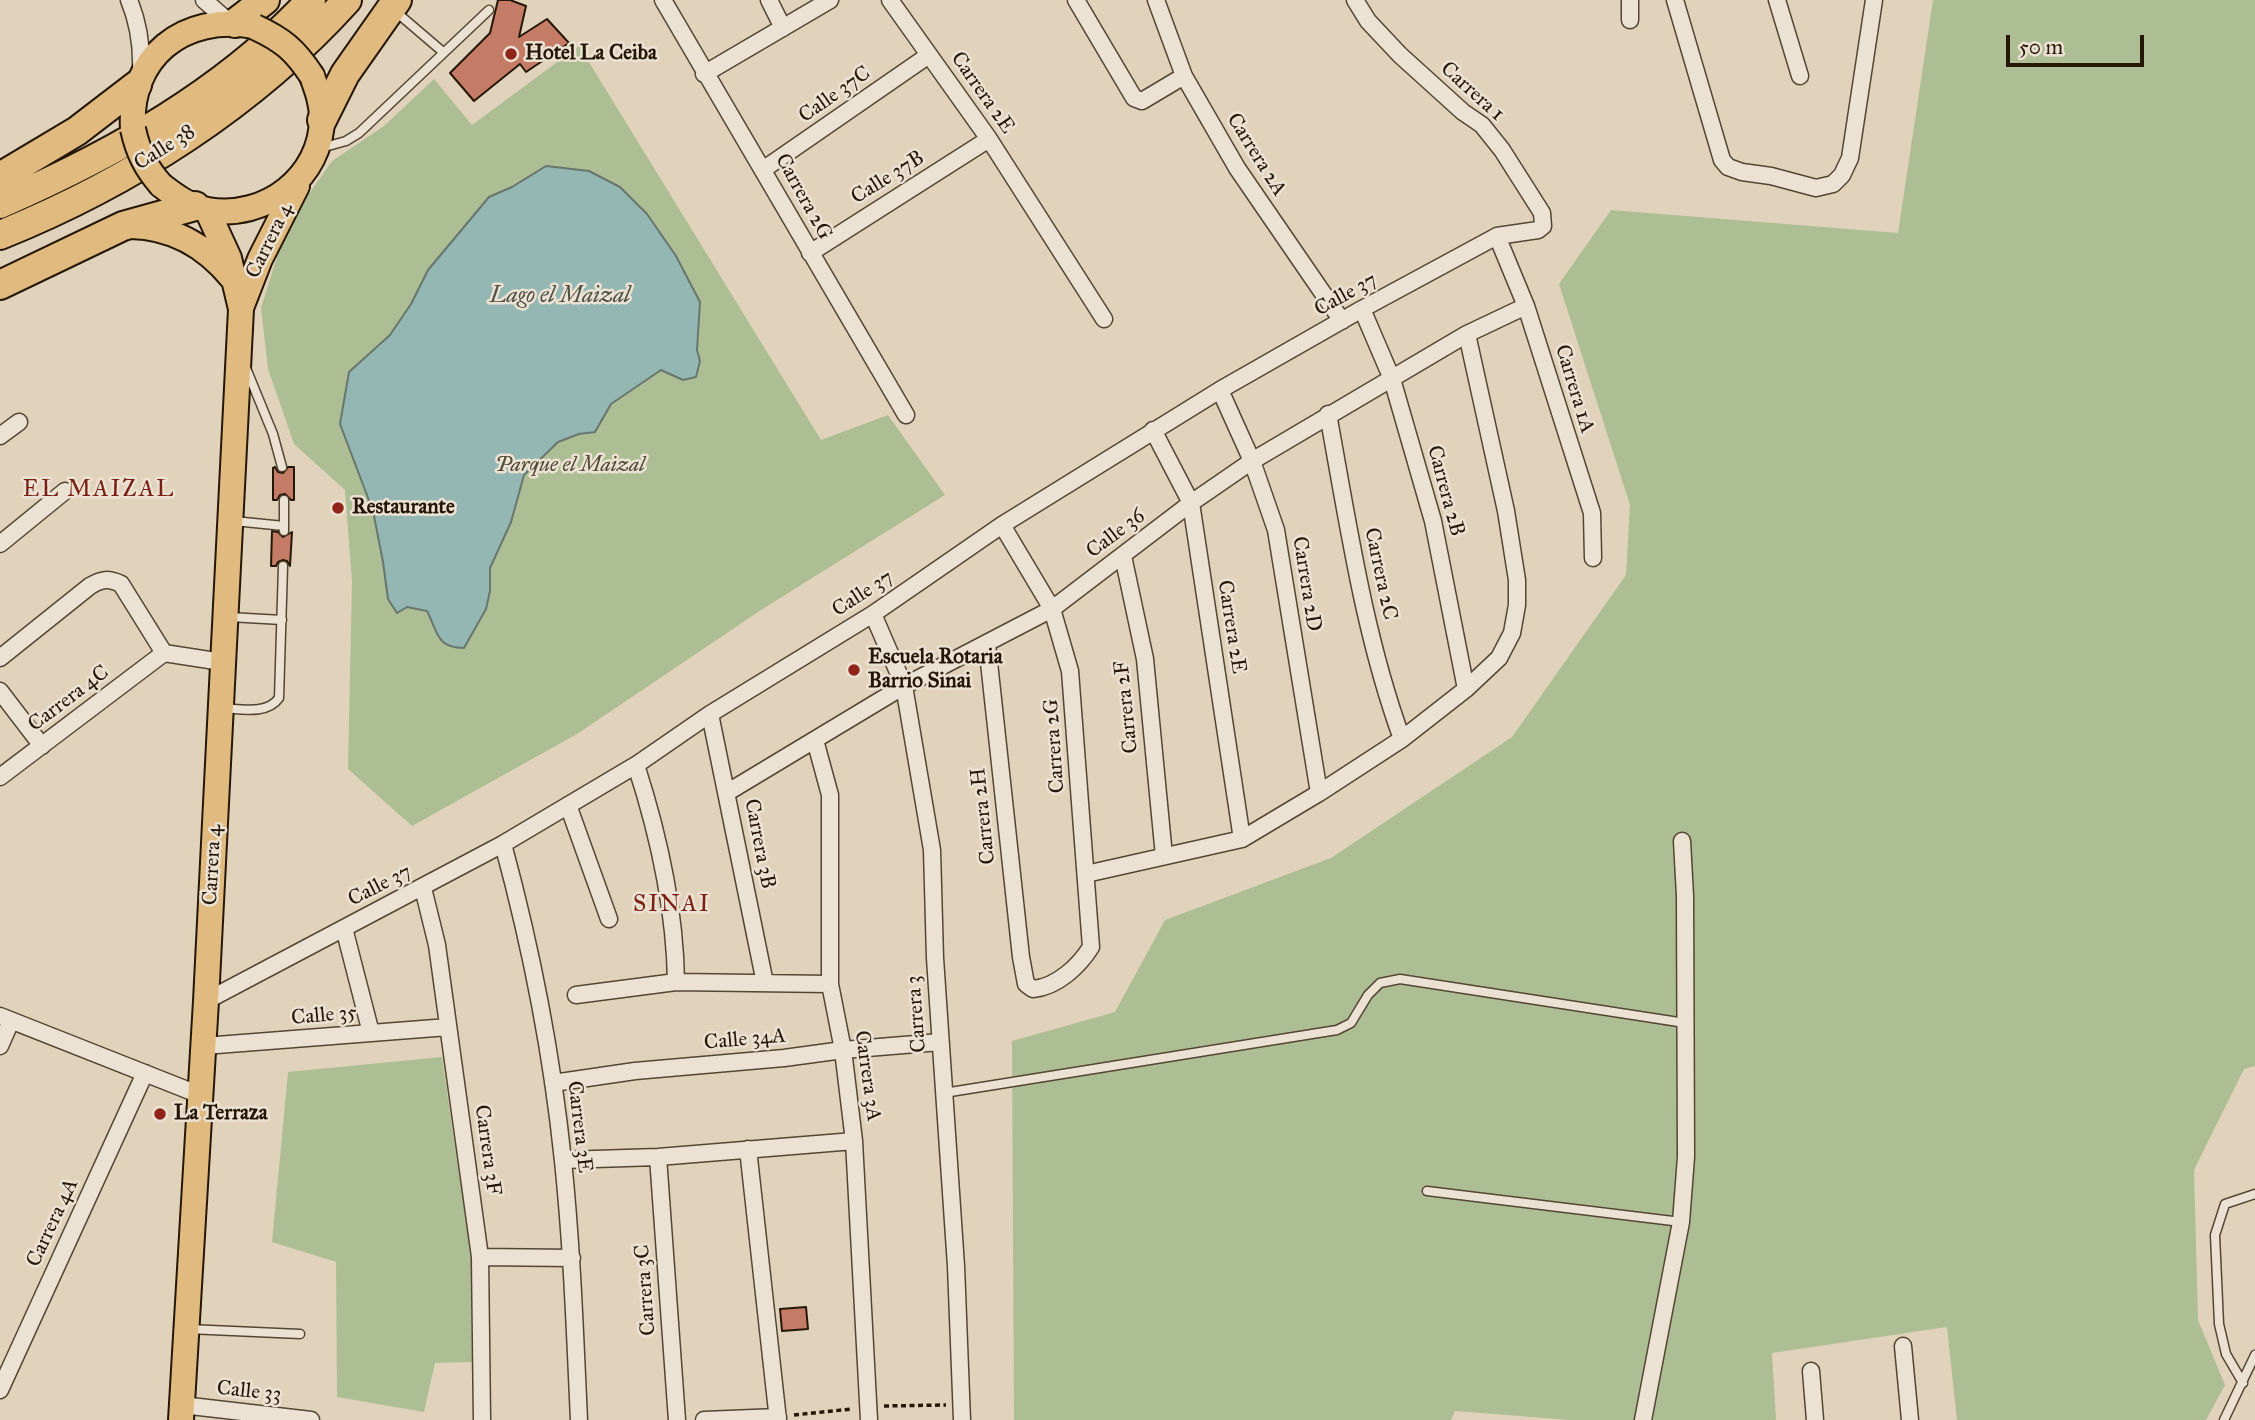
<!DOCTYPE html>
<style>
body{margin:0}
#map{position:relative;width:2255px;height:1420px;overflow:hidden;background:#e1d3bb;font-family:"IM FELL Great Primer",serif}
canvas{display:block}
.scale{position:absolute;left:2006px;top:35px;width:138px;height:32px;box-sizing:border-box;border:4px solid #251706;border-top:0;padding-left:9px;font-size:21px;line-height:24px;white-space:nowrap;color:#251706;-webkit-text-stroke:5px #ece2d3;paint-order:stroke}
</style>
<div id="map">
<canvas width="2255" height="1420"></canvas>
<div class="scale">50 m</div>
</div>
<script>
const g = document.querySelector('canvas').getContext('2d');
g.lineJoin = 'round';
function fill(path, color) { g.fillStyle = color; g.fill(path, 'evenodd'); }
function trace(path, color, width, dash) { g.strokeStyle = color; g.lineWidth = width; g.lineCap = dash ? 'butt' : 'round'; g.setLineDash(dash || []); g.stroke(path); }
function drawText(font, color, halo, rows, align = 'center') {
  g.font = font + ' "IM FELL Great Primer",serif'; g.lineWidth = 5; g.setLineDash([]); g.textBaseline = 'middle'; g.strokeStyle = halo; g.fillStyle = color; for (const [text, x, y, turn = 0] of rows) {
    g.save(); g.translate(x, y); g.rotate((+turn || 0) * Math.PI / 180); g.textAlign = isNaN(turn) ? turn : align; if (halo) g.strokeText(text, 0, 0); g.fillText(text, 0, 0); g.restore();
  }
}
fill(new Path2D(`
 M1933,0h322v1066l-11,3 -50,101 4,150 27,65 -19,35h-249l-10,-93 -175,26 4,67h-206l-115,-9 -4,9h-437l-2,-379 103,-29 50,-92 166,-62 181,-121 114,-162 4,-70 -71,-221 52,-74 287,23z
 M579,46l242,394 67,-25 57,80 -184,115 -184,124 -165,92 -64,-57 4,-188 -7,-91 -51,-46 -26,-75 -7,-61 20,-64 18,-36 33,-47 52,-35 50,-47 38,46z
 M442,1057l29,201 1,104 -37,1 -11,49 -87,-15 -1,-135 -64,-20 16,-170z`), '#adbe94');
const water = new Path2D(`
 M546,166l43,5 31,16 27,27 29,42 24,46 -3,48 3,11 -4,16 -13,3 -22,-10 -50,34 -16,28 -16,2 -21,8 -34,33 -13,47 -21,46v23l-4,18 -22,39c-28,0 -26,-16 -37,-37l-20,-4 -10,6 -9,-14 -5,-37 -10,-51 -33,-87 9,-52 41,-37 21,-31 17,-34 61,-73 23,-10z`);
fill(water, '#94b7b3');
trace(water, '#68776e', 2);
const building = new Path2D(`
 M498,0h12l16,6 -7,31 28,-18 22,24 -43,29 -6,-8 -46,37 -24,-28 40,-40z
 M275,467l3,5 5,1 5,-6h6v33h-3l-6,-6 -5,1 -3,5h-4v-32z
 M272,531l6,1 5,5 9,-5 -2,34 -3,-5 -4,-1 -5,2 -2,4h-5z
 M806,1307l2,22 -26,2 -2,-22z`);
fill(building, '#c57c66');
trace(building, '#251706', 2);
const lane = new Path2D(`
 M395,11l48,41
 M321,148l25,-7 13,-8 130,-123
 M246,368l27,66 9,33
 M234,521l50,5
 M284,531v-31
 M229,617l53,3
 M222,708c19,1 45,7 57,-10l4,-132
 M944,1093l393,-63 14,-7 17,-28 12,-12 20,-4 285,44
 M1427,1191l254,31
 M188,1329l112,5
 M2243,1383l-17,-29 -7,-30 -4,-89 10,-31 30,-10
 M2224,1420l31,-65`);
const street = new Path2D(`
 M129,0c10,24 13,46 12,72
 M204,0l26,23
 M663,0l243,415
 M769,0l14,28
 M890,0l99,139 115,180
 M1076,0l58,98 8,3 42,-25
 M1156,0l28,76 53,92 105,153
 M1675,0l47,160 6,7 14,5 29,4 45,12 17,-4 9,-9 8,-17 24,-158
 M1777,0l23,76
 M1630,20v-20
 M704,74l126,-74
 M764,169l165,-114
 M1497,236l29,70 66,207 1,45
 M810,253l179,-114
 M1362,309l30,70 41,142 33,168
 M1220,390l32,71 24,69 43,263
 M1328,414c20,109 36,221 74,325
 M1153,430l38,73 51,336
 M0,436l19,-14
 M0,544l65,-53
 M1123,556l22,103 19,197
 M873,614l31,72 28,164 3,108 21,308 6,154
 M987,644l34,313 5,27 7,5c24,-2 46,-23 58,-42l-21,-276 -18,-62 -50,-84
 M0,658l90,-72c12,-7 18,-8 31,-2l43,69 58,9
 M0,691l42,55
 M710,714l55,269
 M815,740l15,55v189l13,66 11,91 15,279
 M636,765c23,71 39,142 40,217
 M0,777l164,-124
 M728,792l176,-106 148,-77 139,-106 61,-42 215,-127 59,-28
 M568,805l41,114
 M503,844c28,103 49,210 60,317 9,86 12,173 16,259
 M1086,874l156,-35 77,-46 83,-54 64,-50 33,-31 13,-25 5,-28v-25l-11,-69 -39,-177
 M423,888l14,57 43,312 2,163
 M344,928l27,105
 M576,995l100,-13 154,2
 M206,1001l297,-157 133,-79 74,-51 163,-100 129,-89 218,-135 142,-81 135,-73 41,-6 5,-4 -1,-13 -40,-63 -20,-25 -19,-13 -63,-57 -32,-34 -13,-21
 M0,1016l200,79
 M0,1046l11,-25
 M204,1046l244,-19
 M553,1083l82,-12 149,-13 59,-8 97,-8
 M748,1149l30,271
 M658,1157l19,263
 M563,1160l95,-3 196,-16
 M480,1257l92,1
 M1903,1346l7,74
 M1811,1371l4,49
 M0,1390l145,-317
 M182,1405l129,15
 M704,1420l74,-3
 M1643,1420l38,-198 5,-65 -1,-261 -3,-55`);
const primary = new Path2D(`
 M133,129c-5,-72 51,-116 121,-103
 M161,185c14,11 29,22 47,25 57,10 114,-33 114,-92 0,-15 -5,-28 -10,-42
 M131,226c42,1 75,20 101,52
 M241,308l19,-49 37,-73
 M181,1420l25,-419 35,-692 -12,-51 -22,-48`);
const highway = new Path2D(`
 M235,23l30,-23
 M322,120l23,-46 52,-74
 M0,177l77,-46 60,-46
 M0,204c114,-50 226,-112 311,-204
 M0,235c129,-52 253,-131 347,-235
 M0,285l123,-59 72,-20`);
trace(lane, '#544633', 11);
trace(street, '#544633', 19);
trace(primary, '#251706', 28);
trace(highway, '#251706', 32);
trace(new Path2D(`
 M884,1406l62,-1
 M794,1415l58,-6`), '#251706', 3.5, [5, 3.5]);
trace(lane, '#ece2d3', 8);
trace(street, '#ece2d3', 16);
trace(primary, '#e0ba7e', 24);
trace(highway, '#e0ba7e', 28);
const primaryBridge = new Path2D(`
 M255,27c28,13 40,23 57,49
 M133,129c5,23 13,39 28,56`);
trace(primaryBridge, '#251706', 28, []);
trace(primaryBridge, '#e0ba7e', 24);
for (const [x, y, r, color] of [
 [511,54,7,"#8f2418"],
 [338,508,7,"#8f2418"],
 [854,670,7,"#8f2418"],
 [160,1114,7,"#8f2418"]
]) { const dot = new Path2D(); dot.arc(x, y, r, 0, 2 * Math.PI); g.fillStyle = color; g.fill(dot); trace(dot, '#ece2d3', 2.5); }
drawText('bold 21px', '#251706', '#ece2d3', [
 ["Hotel La Ceiba",525,54],
 ["Restaurante",352,508],
 ["Escuela Rotaria",868,658],
 ["Barrio Sinai",868,682],
 ["La Terraza",174,1114]
], 'left');
drawText('21px', '#251706', '#ece2d3', [
 ["Carrera 1",1472,92,42],
 ["Carrera 2E",982,93,55],
 ["Calle 37C",835,95,-35],
 ["Calle 38",165,148,-32],
 ["Carrera 2A",1256,155,58],
 ["Calle 37B",888,178,-32],
 ["Carrera 2G",803,197,61],
 ["Carrera 4",270,241,-64],
 ["Calle 37",1346,295,-29],
 ["Carrera 1A",1574,389,73],
 ["Carrera 2B",1445,491,75],
 ["Calle 36",1116,534,-37],
 ["Carrera 2C",1380,574,78],
 ["Carrera 2D",1306,584,81],
 ["Calle 37",863,594,-33],
 ["Carrera 2E",1231,627,81],
 ["Carrera 4C",69,699,-37],
 ["Carrera 2F",1127,707,-96],
 ["Carrera 2G",1055,746,-94],
 ["Carrera 2H",984,816,-96],
 ["Carrera 3B",759,844,79],
 ["Carrera 4",213,865,-87],
 ["Calle 37",380,886,-27],
 ["Carrera 3",917,1014,-94],
 ["Calle 35",324,1016,-5],
 ["Calle 34A",745,1040,-5],
 ["Carrera 3A",867,1076,82],
 ["Carrera 3E",579,1127,83],
 ["Carrera 3F",487,1150,82],
 ["Carrera 4A",53,1223,-65],
 ["Carrera 3C",646,1290,-94],
 ["Calle 33",249,1392,6]
]);
drawText('italic 21px', '#4e4931', '#ece2d3', [
 ["Parque el Maizal",570,466]
]);
drawText('italic 23px', '#4c4f43', '#ece2d3', [
 ["Lago el Maizal",560,296]
]);
g.letterSpacing = '2px';
drawText('23px', '#7a1f14', '#ece2d3', [
 ["EL MAIZAL",99,490],
 ["SINAI",672,905]
]);
g.letterSpacing = '0px';
</script>
